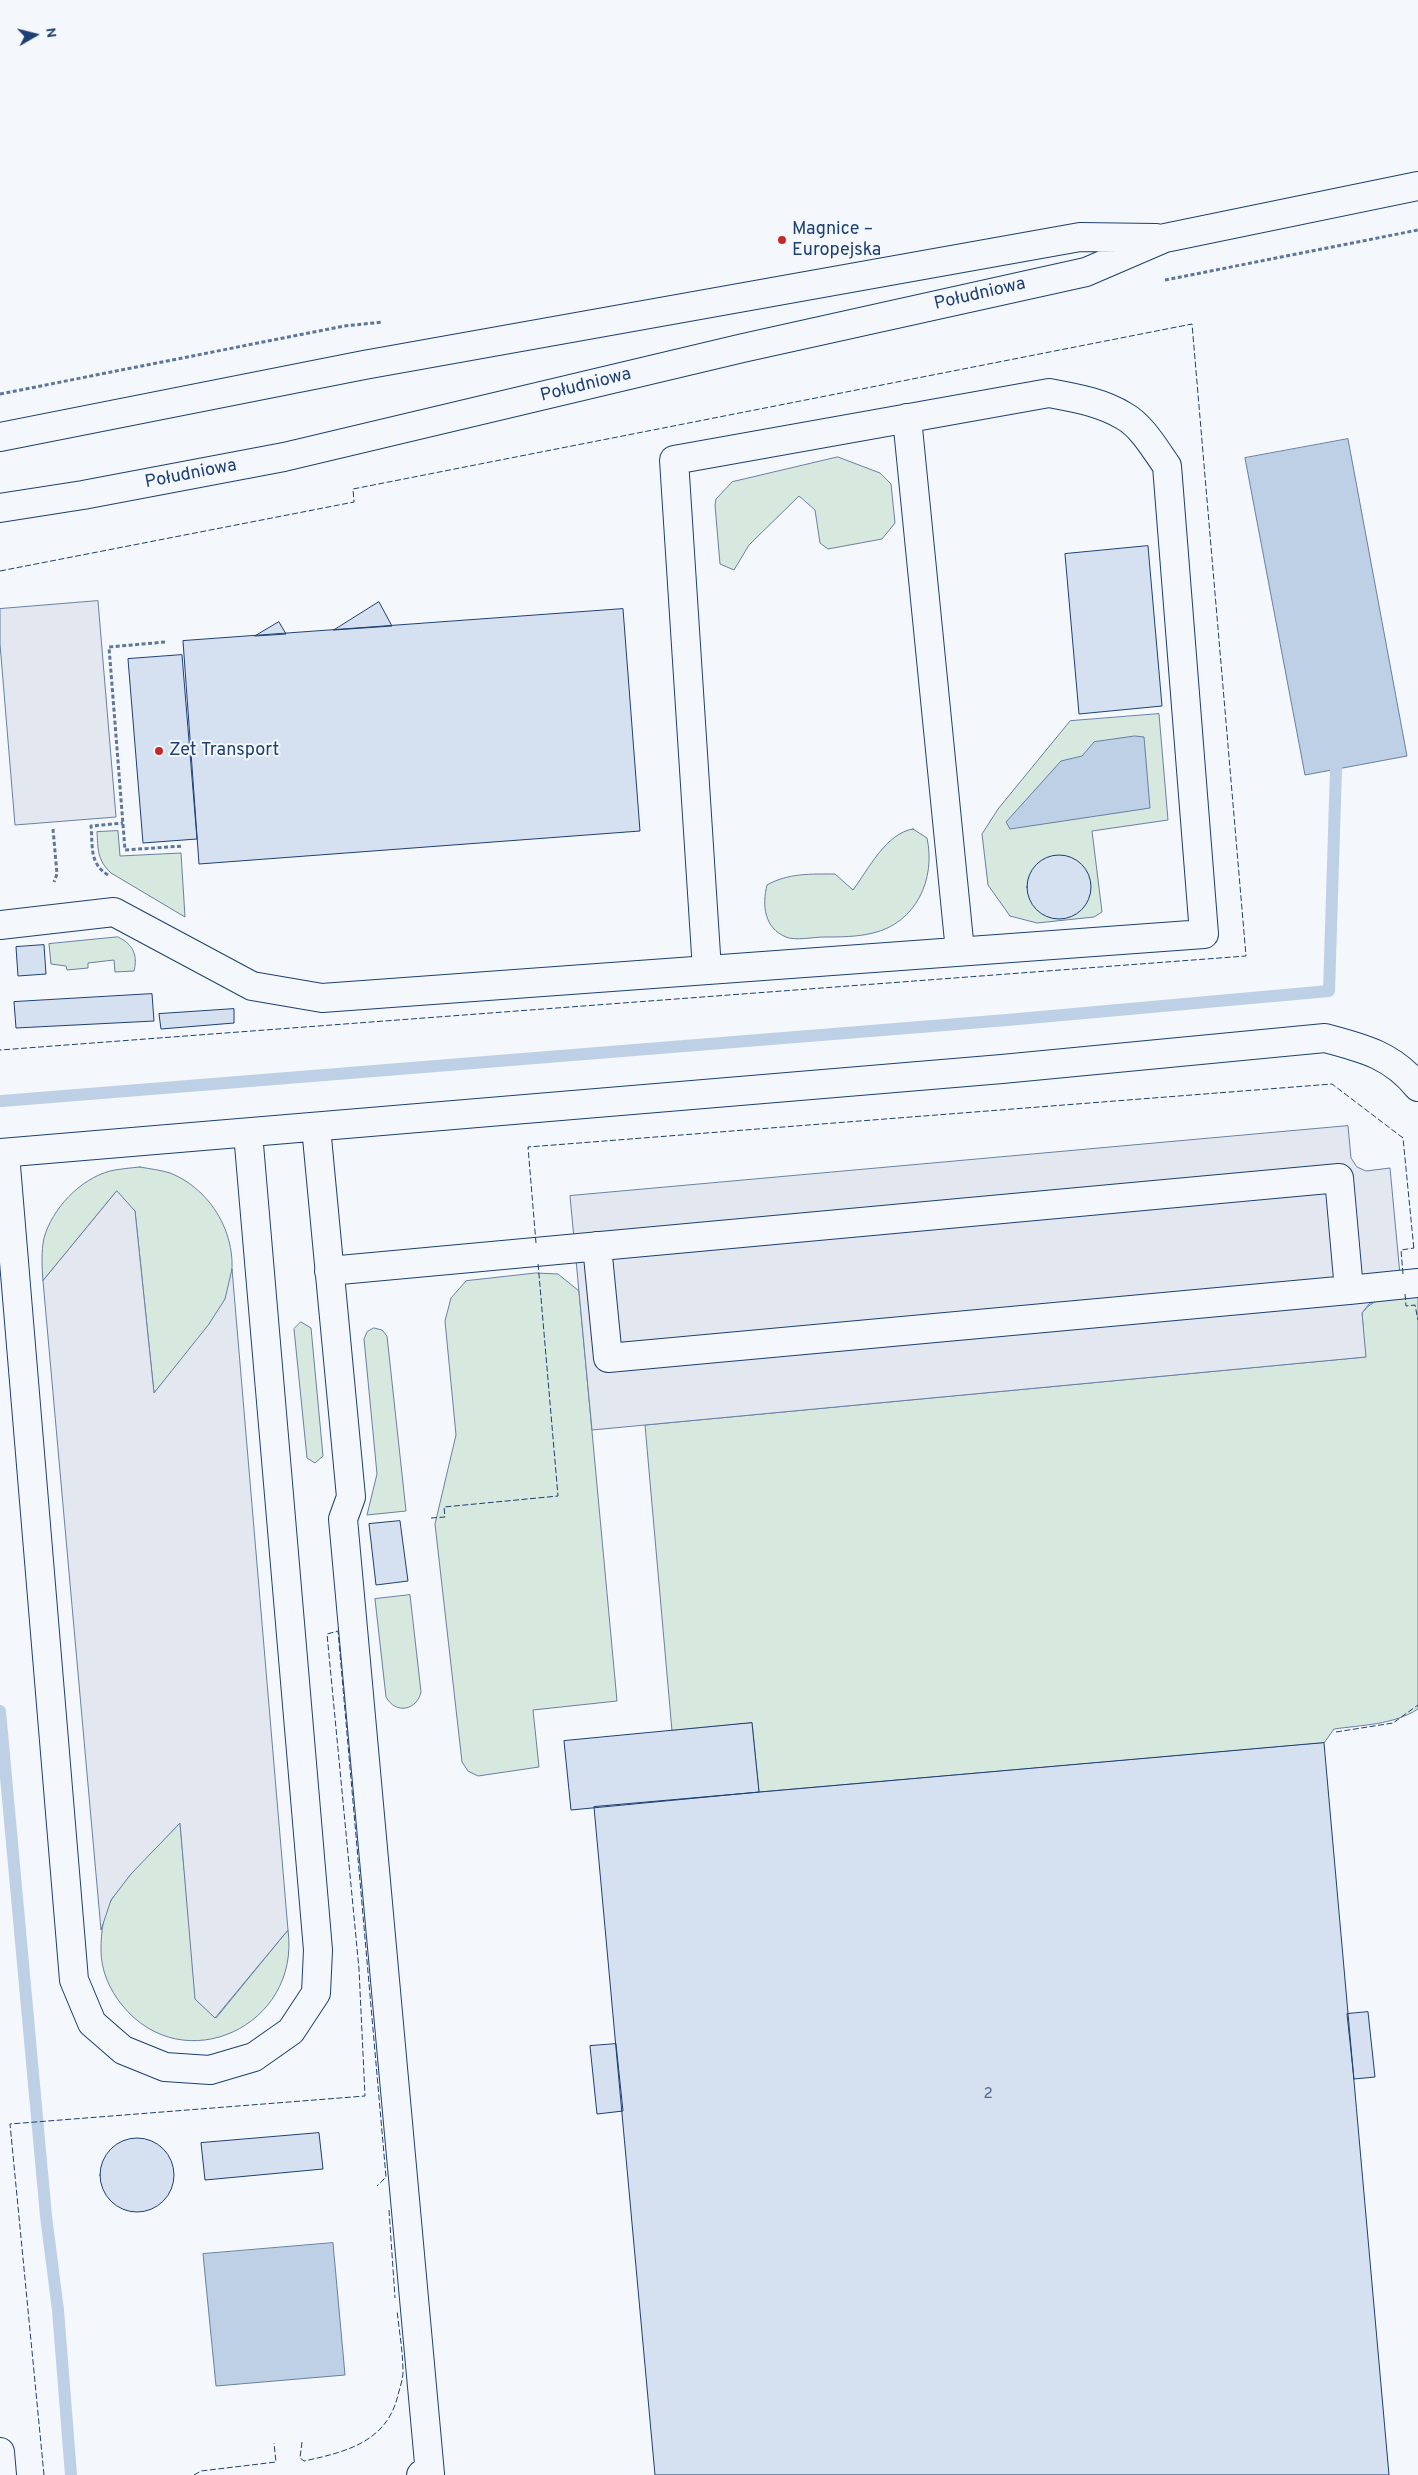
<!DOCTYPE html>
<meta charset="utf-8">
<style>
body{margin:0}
#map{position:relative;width:1418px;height:2475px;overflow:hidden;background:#f4f7fb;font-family:Overpass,sans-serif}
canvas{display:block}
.north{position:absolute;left:10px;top:10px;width:50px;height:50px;-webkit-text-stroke:4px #f4f7fb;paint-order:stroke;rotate:82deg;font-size:14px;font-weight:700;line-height:20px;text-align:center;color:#1d3f73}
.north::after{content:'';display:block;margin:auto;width:18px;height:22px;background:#1d3f73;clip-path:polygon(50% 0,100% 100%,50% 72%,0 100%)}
</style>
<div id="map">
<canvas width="1418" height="2475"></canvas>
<div class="north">N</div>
</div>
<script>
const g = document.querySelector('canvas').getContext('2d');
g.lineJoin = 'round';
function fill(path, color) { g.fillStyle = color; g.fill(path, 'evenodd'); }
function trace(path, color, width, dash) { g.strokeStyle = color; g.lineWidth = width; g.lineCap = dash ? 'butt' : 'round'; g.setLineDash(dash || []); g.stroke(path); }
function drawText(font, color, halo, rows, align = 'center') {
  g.font = font + ' Overpass,sans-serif'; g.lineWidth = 4; g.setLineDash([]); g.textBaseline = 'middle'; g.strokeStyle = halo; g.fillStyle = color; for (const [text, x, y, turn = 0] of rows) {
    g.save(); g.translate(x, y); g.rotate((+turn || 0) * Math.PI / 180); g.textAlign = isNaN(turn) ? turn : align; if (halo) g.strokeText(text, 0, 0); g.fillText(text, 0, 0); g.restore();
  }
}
const green = new Path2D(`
 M838,457l42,16 11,11 4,39 -13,16 -54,10 -8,-6 -5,-33 -16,-14 -50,49 -15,25 -14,-6 -5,-59 1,-6 16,-17z
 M1159,714l9,106 -76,11 10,81 -8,5 -57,6 -27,-7 -22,-31 -6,-51 16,-25 72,-88z
 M913,829l14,9c9,41 -11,85 -54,95 -16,4 -33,4 -49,4 -10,0 -29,4 -38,0 -22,-9 -24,-32 -19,-52 21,-12 44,-11 68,-11l18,16c15,-20 33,-57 60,-61z
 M118,831l2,25 61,-3 4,64 -74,-44c-14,-13 -13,-24 -14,-41z
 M118,937c15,7 20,18 16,34l-19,1 -1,-12 -26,3v5l-21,2 -1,-4 -15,-2 -2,-20z
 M140,1167c10,2 21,3 30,6 48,19 76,78 55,126 -15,33 -49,66 -71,94l-19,-182 -19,-19 -73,89c-1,-13 -2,-30 1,-43 8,-29 36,-59 66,-67 9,-2 20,-3 30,-4z
 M536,1273l22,1 21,17 38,410 -84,9 6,57 -61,9 -10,-5 -6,-9 -27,-238 21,-89 -11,-114 6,-23 15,-17z
 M1418,1295v414c-25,16 -56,16 -84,20l-10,14 -565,49 -7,-69 -80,8 -27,-306 720,-68 -3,-44c15,-19 33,-16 56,-18z
 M301,1322l10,6 12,128 -8,7 -8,-5 -13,-129z
 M374,1328l8,2 5,6 19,175 -39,4 10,-41 -13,-135 3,-7z
 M410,1595l11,97c-4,18 -25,23 -35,5l-11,-98z
 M180,1823l16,177 20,18 72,-88c13,96 -105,151 -166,75 -13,-16 -21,-35 -21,-55 0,-17 2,-37 11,-51 18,-28 45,-52 68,-76z`);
fill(green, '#d7e8df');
trace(green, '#687fa3', 1);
const parking = new Path2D(`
 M98,601l18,216 -101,8 -15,-181v-35z
 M1348,1126l3,32 6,9 9,4 24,-3 12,128 -22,2 -11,6 -7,9 4,44 -774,73 -22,-234z
 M117,1191l18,20 19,182 55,-69 16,-25 7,-30 56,661 -73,88 -20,-19 -15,-176 -49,51 -20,26 -10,30 -58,-649z`);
fill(parking, '#e3e8f0');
trace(parking, '#687fa3', 1);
const water = new Path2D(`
 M1348,439l59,317 -102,19 -60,-317z
 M1135,736l9,1 6,71 -140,21 -4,-7 55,-61 21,-5 12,-14z
 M333,2243l12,132 -129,11 -13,-132z`);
fill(water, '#bed0e5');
trace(water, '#687fa3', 1);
trace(new Path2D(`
 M2,1101l1005,-81 322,-29 7,-222
 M0,1711l46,505 12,94 13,165`), '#bed0e5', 12);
const building = new Path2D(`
 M1148,546l14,160 -83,8 -14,-160z
 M379,602l13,24 -58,4z
 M623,609l17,222 -441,33 -16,-223z
 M279,622l7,12 -31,2z
 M182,655l15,184 -54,4 -15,-184z
 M1027 887a32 32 0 1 1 64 0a32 32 0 1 1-64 0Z
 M44,945l2,29 -28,2 -2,-29z
 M152,994l2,27 -138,7 -2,-26z
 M234,1009v14l-73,6 -2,-15z
 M400,1521l8,60 -32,4 -7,-61z
 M752,1723l7,69 -188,18 -7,-69z
 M1324,1743l65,732h-734l-61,-668z
 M1368,2012l7,65 -21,2 -7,-65z
 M616,2044l7,67 -26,3 -7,-68z
 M319,2133l4,36 -118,11 -4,-37z
 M100 2175a37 37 0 1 1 74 0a37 37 0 1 1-74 0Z`);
fill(building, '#d5e0f0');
trace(building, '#1d3f73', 1);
const minor = new Path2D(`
 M907,418l53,533
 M0,925l114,-13 138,74 70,12 882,-64 -37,-468c-12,-17 -25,-40 -43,-50 -23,-14 -49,-18 -75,-23l-375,67 33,510
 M316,1127l35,370 -8,22 87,955 -9,1
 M0,1153l1002,-84 323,-31c38,10 67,17 93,49
 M5,1154l69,826 18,43 31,27 42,17 45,3 44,-13 37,-26 25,-38 2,-43 -70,-817
 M329,1271l1010,-93 10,112 -741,68 -11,-112
 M1349,1290l69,-7
 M0,2452l2,23`);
const major = new Path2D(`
 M0,437l364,-72 716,-128 76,1
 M0,508l83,-13 201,-38 459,-109 343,-76 79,-34 253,-52`);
trace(minor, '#1d3f73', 30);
trace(major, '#1d3f73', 30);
trace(new Path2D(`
 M1165,280l253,-50
 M0,394l344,-68 39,-4
 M165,642l-56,5 16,203 58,-4
 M53,829l4,45 -3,8
 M108,875c-19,-12 -15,-28 -17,-49l32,-3`), '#5e769c', 3, [4, 2.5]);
trace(minor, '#f4f7fb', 28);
trace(major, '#f4f7fb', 28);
trace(new Path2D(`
 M0,571l354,-69 -1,-13 839,-165 54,632 -1246,94
 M536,1243l-8,-96 804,-63 71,54 11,112
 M1403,1274l-2,-24 13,-2
 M1405,1294l1,12 9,-1 3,15
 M431,1518l14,-1 -1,-10 114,-11 -20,-233
 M1336,1732l57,-9 25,-18
 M389,2210l6,88
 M302,2442l-2,16 4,3c42,-9 83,-19 94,-66 2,-8 5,-16 5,-23 0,-20 -4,-42 -6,-62
 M44,2475l-34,-351 355,-28 -6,-127 -32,-335 11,-3 48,546 -9,9
 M194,2475l7,-4 75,-9 -2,-19`), '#1d3f73', 1, [6, 2.5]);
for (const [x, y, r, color] of [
 [782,240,5,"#c62828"],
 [159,751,5,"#c62828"]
]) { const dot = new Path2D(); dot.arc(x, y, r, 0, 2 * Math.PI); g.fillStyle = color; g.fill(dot); trace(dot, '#f4f7fb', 2); }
drawText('15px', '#4b6792', null, [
 ["2",988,2095]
]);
drawText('18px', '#1d3f73', '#f4f7fb', [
 ["Magnice –",792,230],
 ["Europejska",792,251],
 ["Zet Transport",169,751]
], 'left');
drawText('18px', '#1d3f73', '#f4f7fb', [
 ["Południowa",980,295,-13],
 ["Południowa",586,386,-14],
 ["Południowa",191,475,-11]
]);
</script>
